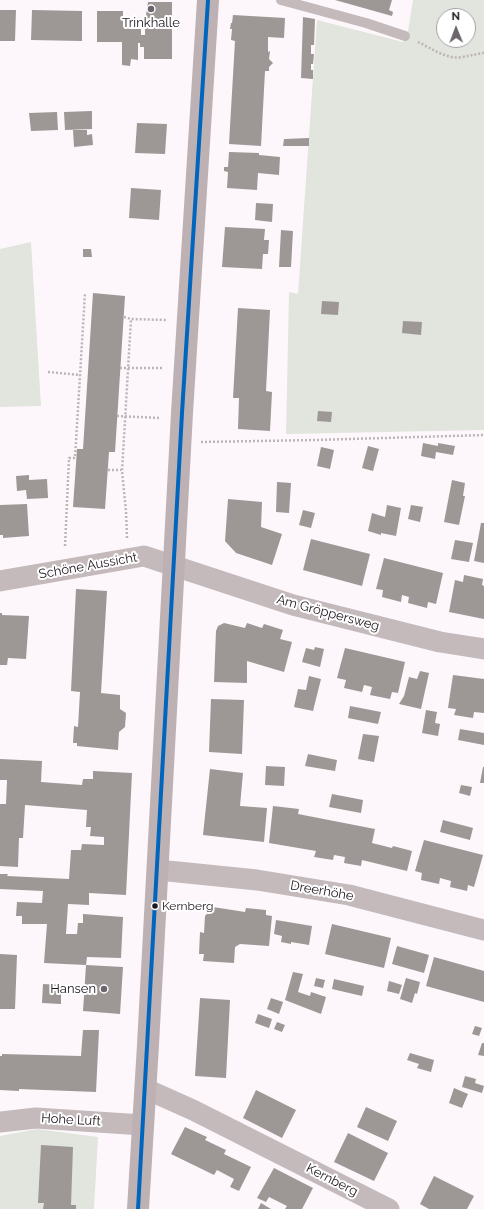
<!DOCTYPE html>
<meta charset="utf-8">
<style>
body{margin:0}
#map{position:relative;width:484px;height:1209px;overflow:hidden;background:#fdf7fc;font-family:Raleway,sans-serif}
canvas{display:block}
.north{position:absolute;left:436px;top:8px;width:40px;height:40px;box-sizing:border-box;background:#fff;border:1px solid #a5a2a5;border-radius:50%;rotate:359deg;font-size:11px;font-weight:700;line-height:16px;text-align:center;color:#1e161e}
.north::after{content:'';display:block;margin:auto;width:14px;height:18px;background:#6c656c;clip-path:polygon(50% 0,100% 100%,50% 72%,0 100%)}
</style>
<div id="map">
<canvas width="484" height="1209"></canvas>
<div class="north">N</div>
</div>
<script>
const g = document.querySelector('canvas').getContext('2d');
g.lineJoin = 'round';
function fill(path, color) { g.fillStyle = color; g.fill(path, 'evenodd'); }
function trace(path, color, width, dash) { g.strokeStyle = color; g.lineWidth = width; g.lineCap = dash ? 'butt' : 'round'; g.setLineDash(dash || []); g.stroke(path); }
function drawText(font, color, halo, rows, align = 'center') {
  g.font = font + ' Raleway,sans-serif'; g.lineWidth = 4; g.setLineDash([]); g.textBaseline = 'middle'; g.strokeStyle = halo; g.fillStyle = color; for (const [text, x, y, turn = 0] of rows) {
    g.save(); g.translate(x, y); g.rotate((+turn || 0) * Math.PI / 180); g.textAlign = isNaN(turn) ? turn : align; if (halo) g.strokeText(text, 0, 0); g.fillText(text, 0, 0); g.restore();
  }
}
fill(new Path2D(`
 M413,0h71v430l-198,4 3,-142 9,2 19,-274 86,22 5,-11zM444,16h24v24h-24z
 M31,242l10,164 -41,1v-158z
 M37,1129l61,8 -4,72h-94v-73z`), '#e1e5de');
fill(new Path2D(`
 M335,0h57l-3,10 4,2 -1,4z
 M148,2h24v57h-28v-12h-4v-4h-2v17l-7,-1 -1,7 -8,-1v-23h-25v-31h26v16h8v2h10v6h4v-13z
 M0,10h16l-1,31h-15z
 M32,10l50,1v30l-51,-1z
 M233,15l52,3 -1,20 -16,-1v15l2,-1 -1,8 4,4 -4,4v4h-4l-4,75 -32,-2 6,-103 -4,-1 1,-11h-2l1,-6h1z
 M303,17l12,2 -1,26h-3v9h3l-1,10h-2v6h2v9l-12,-1z
 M92,111v18l-27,1 -1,-18z
 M57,112l1,18 -27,1 -2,-18z
 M137,123l30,1 -2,30 -30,-1z
 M73,130h14v5l5,-1 1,11 -19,2z
 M309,138v8h-26l1,-7z
 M229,152l30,1v2l21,2 -1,18 -21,-2 -1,17 -30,-2 1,-16 -4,-1v-4h4z
 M131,188l30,2 -2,30 -30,-2z
 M256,203l17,1 -1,18 -17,-2z
 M225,227l40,2 -1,11h5l-1,14h-5l-1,15 -40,-2z
 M281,230l12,1 -2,36h-12z
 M83,249h8l1,8h-9z
 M93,293l32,3 -10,156h-6l-4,57 -32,-2 4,-58h6z
 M322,301l17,1 -1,13 -17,-1z
 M238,308l32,2 -4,81 6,1 -2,39 -32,-2 1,-31h-6z
 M403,321l19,1 -1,13 -19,-2z
 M318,411l14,1 -1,10 -14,-1z
 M423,443l15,3v-3l17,3 -2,9 -17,-3 -1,7 -14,-3z
 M368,446l11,3 -6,22 -11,-3z
 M321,447l13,3 -4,19 -13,-3z
 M29,475v5l18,-1 1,19 -21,1 -1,-9 -9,1 -1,-15z
 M452,480l13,3 -2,13h2l-6,29 -15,-3z
 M277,482l14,1 -2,30 -13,-1z
 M228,499l34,3 -1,25 21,7 -10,31 -36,-12 -11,-12z
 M27,504l2,32 -26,2v-3h-3v-30z
 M387,505l14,3 -5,28 -15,-3v2l-13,-4 4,-18 13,4z
 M411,505l12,2 -3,15 -12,-3z
 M303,510l12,3 -4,15 -12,-3z
 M481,523h3v40l-10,-2z
 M311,539l59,15 -8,32 -59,-16z
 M455,540l18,3 -4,19 -18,-3z
 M384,558l59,15 -7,31 -8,-2 -1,6 -19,-5 1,-6 -7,-2 -1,7 -19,-5 1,-7 -7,-1z
 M464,575l19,4 -1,6 2,1v33l-35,-7 6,-32 8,2z
 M76,589l31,2 -6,102 19,2v14l6,4 -1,14 -6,5 -1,18 -41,-4v-3h-4l1,-17 4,1 2,-35 -9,-1z
 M0,613h2v2l27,1 -3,43 -18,-1 -1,7h-7z
 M224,623l21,5 2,-5 15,5 2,-4 19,6 -3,9 12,3 -8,30 -37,-11v22l-33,-1 2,-51 2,-5z
 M315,647l9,2 -4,18 -18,-5 4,-14 8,2z
 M345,648l60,14 -7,31 -6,-1 -2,7 -20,-4 2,-8 -8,-2 -2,7 -18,-4 2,-8 -9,-2z
 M420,671l9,2 -8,36 -22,-5 5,-8 5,-19 8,2z
 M453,675l31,4v34l-10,-1 -1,6 -19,-3 2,-6 -8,-1z
 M309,676l12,3 -8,32 -19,-4 4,-18 8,1z
 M211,699l33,1 -2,54 -33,-2z
 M350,706l31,6 -3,12 -30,-6z
 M426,710l11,2 -2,11 5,1 -2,12 -16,-3z
 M460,729l24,4v12l-26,-5z
 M363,734l16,2 -5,26 -16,-3z
 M308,754l29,6 -2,11 -30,-5z
 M0,759l42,2 -1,21 41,3 1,-6h10v-8l39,2 -6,122 -37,-2v12l-21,-1 -2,30h11l1,-11h5v-9l40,3 -2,41 -34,-1 -1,8 37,2 -3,47 -37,-3 3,-46 -42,-2 3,-39h-25v-8h-6l1,-14 25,1 1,-12 -43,-2v-15h8l-1,2 62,3 2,-29h10l1,-6 22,1v-8l-14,-1 1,-9h-5l1,-17 -62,-5 -2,33h-4l-1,29 -18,-1v-62h6l1,-24h-7z
 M266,766l19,1 -1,19 -19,-1z
 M483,767h1v16h-4z
 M210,769l33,4 -3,33 27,2 -3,34 -61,-7z
 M461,785l11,2 -2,9 -11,-3z
 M332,794l31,6 -2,13 -32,-6z
 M273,806l26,3 -1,5 77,15 -3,14 20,5 1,-2 19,5 -5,20 -45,-11 -1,6 -17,-3 1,-6 -11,-2 -1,5 -19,-3 2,-6 -47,-8z
 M443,820l30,8 -3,12 -30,-8z
 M424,840l59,15 -9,32 -6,-2 -1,6 -17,-4 1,-6 -11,-3 -1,6 -18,-4 1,-7 -7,-2z
 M213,907l32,5 1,-4 20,2v5l6,1 -3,30 -29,-2 -5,3 -1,16 -31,-2 1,-7h-5l1,-22 4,1 1,-17z
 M276,920l36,6 -3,19 -18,-3v2l-10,-2 1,-6 -8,-2z
 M332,924l59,14 -7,30 -59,-14z
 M397,946l32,9 -5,18 -32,-9z
 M0,954l17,1 -2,54h-15z
 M434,957l50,14v31l-58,-16z
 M293,972l10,2 -5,18 12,4 1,-4 15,5 -5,17 -36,-14z
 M316,978l9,2 -2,8 -9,-2z
 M406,978l14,4 -3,12 -2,-1 -3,10 -12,-4z
 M334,979l30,7 -2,10 -30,-7z
 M389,981l13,4 -3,9 -12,-3z
 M43,984l18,1v19l-19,-1z
 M200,998l30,2 -4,78 -31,-2z
 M271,998l12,4 -4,12 -12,-5z
 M258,1014l14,5 -3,9 -14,-5z
 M277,1022l8,3 -3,7 -8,-3z
 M475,1026l7,2 -3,8 -7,-2z
 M83,1030h16l-3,62 -77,-3v2l-19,-1v-34h2v-2l79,2z
 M482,1043h2v13l-6,-1z
 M410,1053l24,7 -3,12 -14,-4 2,-4 -12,-4z
 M465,1076l11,3 -1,4 9,3 -2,7 -20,-6z
 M454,1088l14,6 -6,14 -13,-5z
 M256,1090l40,20 -14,28 -39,-20z
 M366,1107l31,14 -9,20 -31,-14z
 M185,1127l22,10 -2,3 21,10 -2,4 27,13 -12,24 -9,-4 4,-8 -17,-9 -3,5 -43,-21z
 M348,1133l40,20 -14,28 -40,-19z
 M41,1145l32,2 -2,58h5v4h-33l1,-6h-6z
 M274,1168l39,20 -11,21h-17l2,-3 -18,-9 -3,5 -9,-4z
 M434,1176l40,20 -7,13h-38l-9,-5z
 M261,1203l10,6h-13z`), '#9d9796');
trace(new Path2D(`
 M418,42c13,6 29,18 44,15 8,-1 14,-3 22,-4
 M124,317l7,2 36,1
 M120,368h44
 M48,372l32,3
 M117,416l43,2
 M201,442l115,-2 168,-5
 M108,470h13
 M127,538l-1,-27 -4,-40 9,-152
 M65,546l4,-88h6l10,-165`), '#bcb4b6', 2.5, [2, 2]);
trace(new Path2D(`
 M281,0l85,23 39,13`), '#c5babb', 10);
trace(new Path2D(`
 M0,581l144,-25 149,49 147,37 44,7
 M158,870l99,10 92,15 135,35
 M146,1089l47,21 196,99
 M0,1122l36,-4 107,7`), '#c5babb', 21);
trace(new Path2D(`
 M138,1209l10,-164 34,-632 26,-413`), '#bdb1b3', 22);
trace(new Path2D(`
 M138,1209l44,-796 26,-413`), '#0065bd', 4);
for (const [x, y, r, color] of [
 [151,9,4,"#6c656c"],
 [155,906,3.5,"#1e161e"],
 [104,989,4,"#6c656c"]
]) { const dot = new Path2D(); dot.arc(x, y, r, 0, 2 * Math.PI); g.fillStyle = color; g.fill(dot); trace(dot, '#fff', 1.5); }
drawText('12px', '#1e161e', '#fff', [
 ["Kernberg",162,906]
], 'left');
drawText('13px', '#1e161e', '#fff', [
 ["Trinkhalle",151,23],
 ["Hansen",96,989,"right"]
]);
drawText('13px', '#1e161e', '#fff', [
 ["Schöne Aussicht",88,566,-10],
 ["Am Gröppersweg",328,613,15],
 ["Dreerhöhe",322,891,10],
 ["Hohe Luft",71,1120,3],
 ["Kernberg",332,1180,27]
]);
</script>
